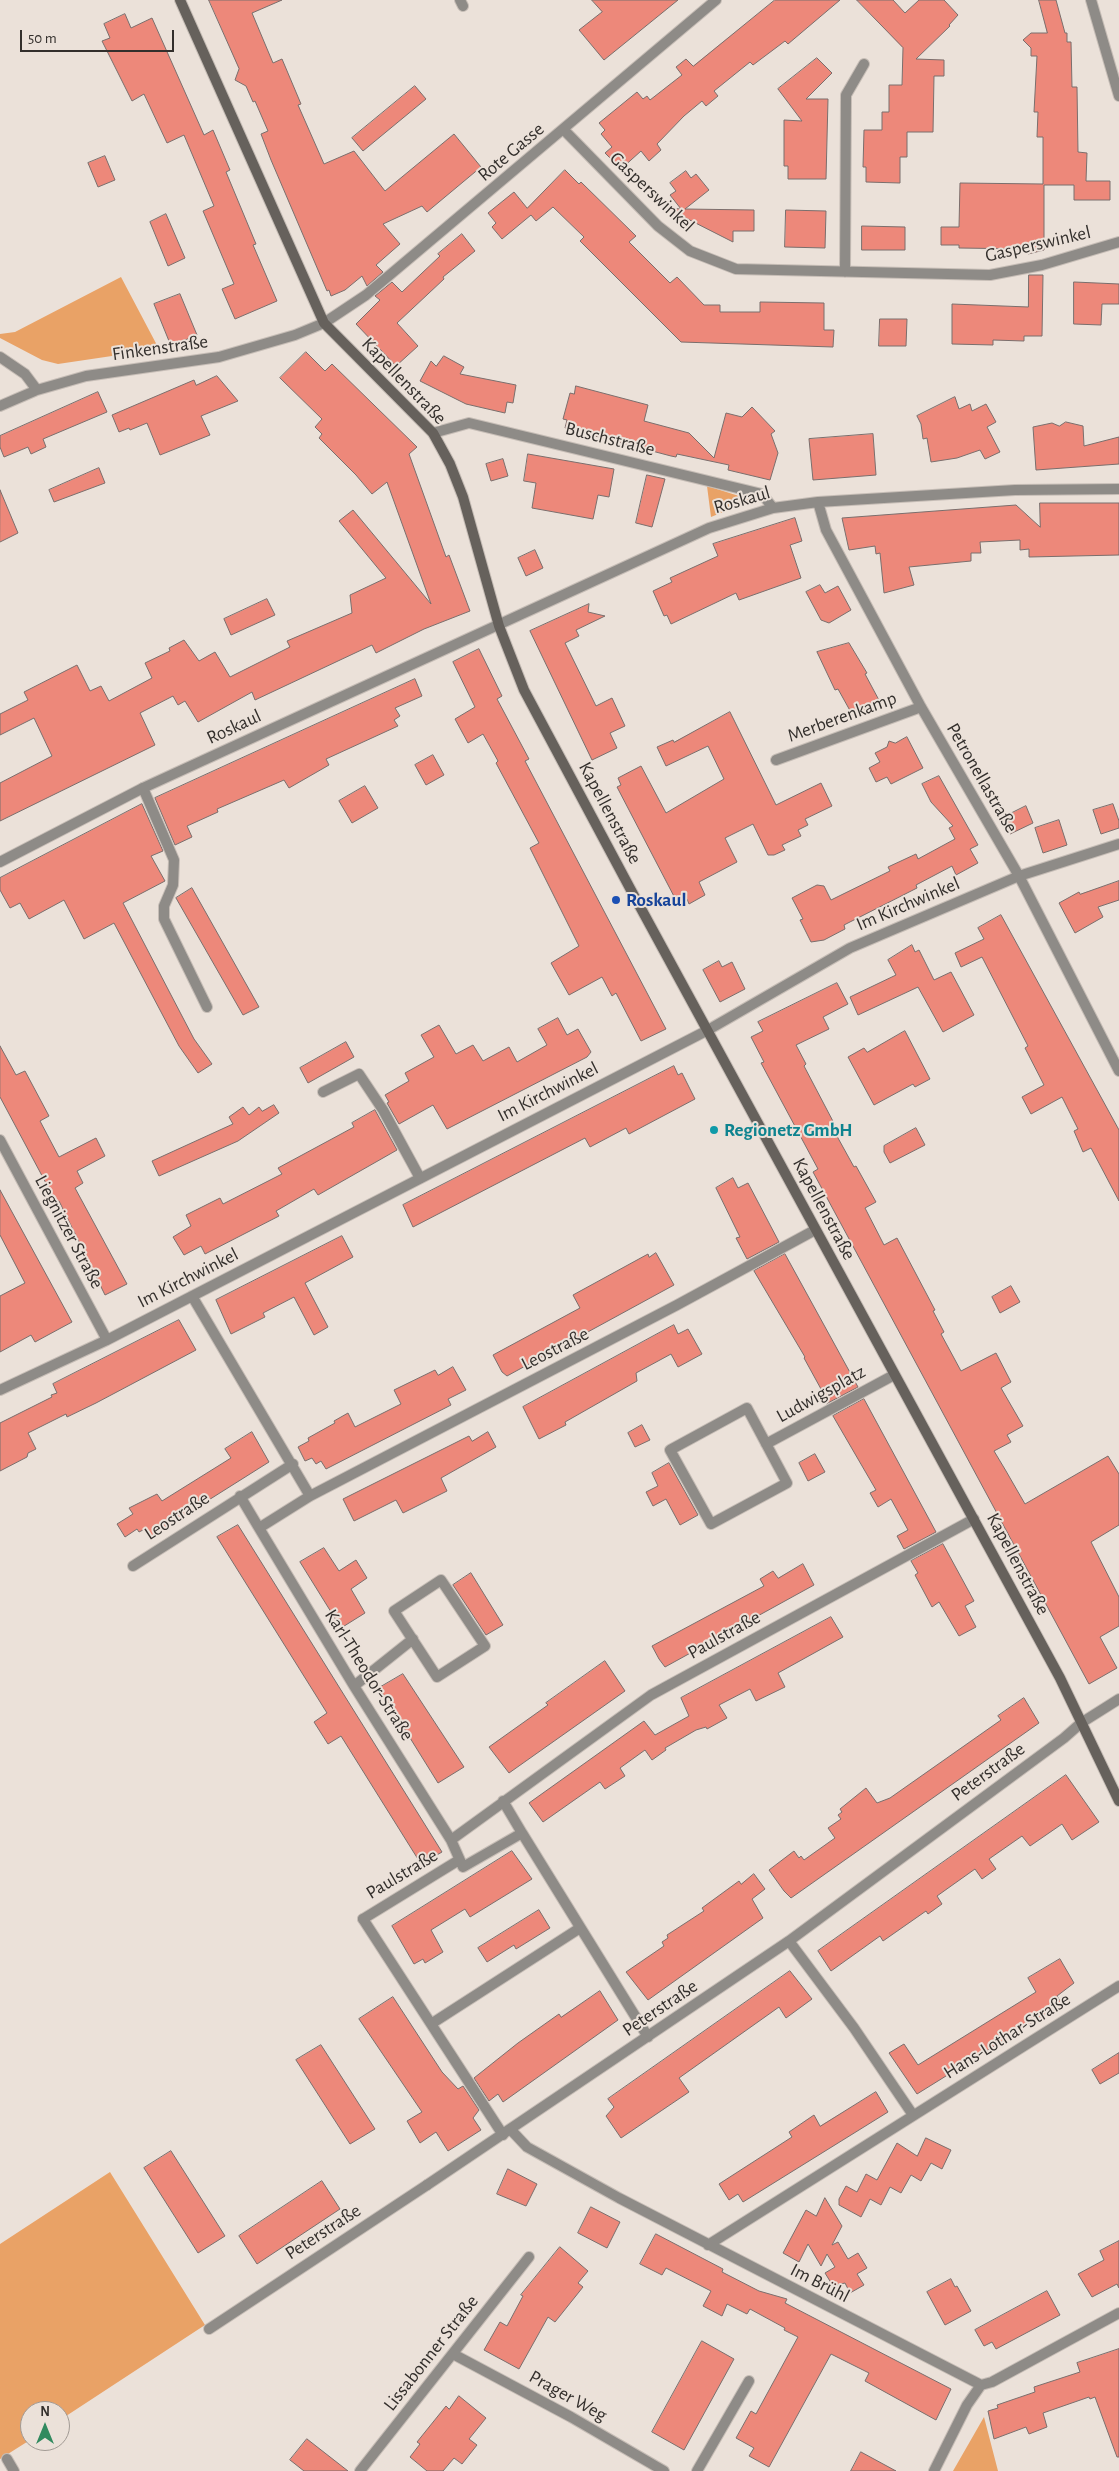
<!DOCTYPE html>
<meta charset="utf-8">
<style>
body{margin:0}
#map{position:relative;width:1119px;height:2471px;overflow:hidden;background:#ebe1d9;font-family:"Alegreya Sans",sans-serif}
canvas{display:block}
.north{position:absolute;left:20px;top:2401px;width:50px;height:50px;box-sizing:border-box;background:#ebe1d9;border:1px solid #a19a94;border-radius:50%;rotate:0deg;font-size:14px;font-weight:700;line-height:20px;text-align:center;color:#332f2c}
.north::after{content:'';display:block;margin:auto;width:18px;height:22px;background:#318a5f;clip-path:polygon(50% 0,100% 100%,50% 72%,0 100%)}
.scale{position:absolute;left:20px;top:30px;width:154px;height:22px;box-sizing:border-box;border:2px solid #332f2c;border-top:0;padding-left:6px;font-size:15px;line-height:18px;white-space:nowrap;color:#332f2c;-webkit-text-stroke:4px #ebe1d9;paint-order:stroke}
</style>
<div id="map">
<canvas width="1119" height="2471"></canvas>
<div class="north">N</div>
<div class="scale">50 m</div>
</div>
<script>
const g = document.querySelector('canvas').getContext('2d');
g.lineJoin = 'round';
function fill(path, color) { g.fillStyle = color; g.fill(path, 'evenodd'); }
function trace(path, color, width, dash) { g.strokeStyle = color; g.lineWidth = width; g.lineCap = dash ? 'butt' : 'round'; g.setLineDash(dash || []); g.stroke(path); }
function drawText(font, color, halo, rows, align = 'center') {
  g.font = font + ' "Alegreya Sans",sans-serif'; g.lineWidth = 4; g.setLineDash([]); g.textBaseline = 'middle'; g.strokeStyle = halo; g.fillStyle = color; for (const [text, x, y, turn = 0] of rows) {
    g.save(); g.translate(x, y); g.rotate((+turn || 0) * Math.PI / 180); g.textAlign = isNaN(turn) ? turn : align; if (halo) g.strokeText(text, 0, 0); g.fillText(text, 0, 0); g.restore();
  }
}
fill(new Path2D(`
 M121,277l38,72 -101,15 -16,-4 -42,-22v-4l15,-2z
 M707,486l45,14 -41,17z
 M110,2172l95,153 -145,95v-9h-30v29l-30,19v-215z
 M984,2417l14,54h-45z`), '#e9a266');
const building = new Path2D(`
 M209,0h73l-30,13 21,50 9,-4 19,45 -3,1 26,59 30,-13 31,40 69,-57 27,33 -54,45 -5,-6 -39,18 17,20 -24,21 7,7 -16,14 -5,-10 -17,14 -14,6 -2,-6 -2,1 -56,-131 -10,-26 7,-3 -13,-30 -2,1 -7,-16 -11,-6 4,-11z
 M592,0h86l-74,60 -25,-30 23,-18z
 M775,0h65l-52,44 -3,-3 -32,24 -3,-3 -36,29 4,5 -12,10 -4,-5 -18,15 -27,28 4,6 -12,11 -8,-10 -20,18 -16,-16 7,-6 -11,-13 4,-4 -6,-7 38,-31 6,7 4,-3 3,4 32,-25 -6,-8 10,-8 7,7z
 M857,0h36l12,13 14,-13h25l14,15 -9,10 1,1 -34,33 28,1v16h-10l-1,56h-26v25h-7v26l-34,-1v-15h-3l1,-37h18v-18h7v-27h13l1,-37z
 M1039,0h17l9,33h2v9h4l1,45h5l1,65 9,1 -1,28h24v19h-36v-15h-30v65l-16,4v-5l-69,-1v-3h-18v-18h18l1,-44 83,1v-47h-6l1,-25h-4l3,-56h-6v-8l-8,-8 8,-7h16z
 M125,14l6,14 21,-10 52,117 9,-5 17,40 -4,2 30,72 -3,1 24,56 -42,18 -13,-30 12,-5 -31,-73 11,-5 -30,-71 -17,8 -23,-49 -12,7 -30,-60 8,-3 -6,-14z
 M817,58l15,15 -26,26h22l-2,80h-38v-13h-4v-46l18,1 -24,-32z
 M415,86l11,13 -63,52 -11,-13z
 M105,156l10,24 -17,7 -10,-24z
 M565,170l14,14 2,-2 55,54 -7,6 41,41 7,-6 27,28h16v7h40v-10l64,1v27h10l-1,17 -152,-5 -101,-101 4,-4 -31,-30 -17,14 -5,-6 -29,24 -10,-12 4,-4 -8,-10 26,-21 13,16z
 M686,171l5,7 5,-4 13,16 -24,19 69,1v21h-21v11l-67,-34 15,1 -11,-14 6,-4 -6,-8z
 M786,210l40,1 -1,37 -40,-1z
 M166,214l19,44 -17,8 -18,-44z
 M862,226l43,1v23h-43z
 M462,234l13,17 -32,26 1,2 -47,44 21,23 -22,20 -40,-42 24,-24 -5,-4 17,-14 10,10 38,-36 -2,-2z
 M1029,275h14l-1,61h-18v5l-31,-1v5l-41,-1v-40l76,3z
 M1074,282l45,2v20h-17l-1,21 -27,-1z
 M180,294l17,41 -26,11 -17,-42z
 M880,319h27l-1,27h-27z
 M306,352l19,19 7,-7 85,83 -8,7 37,103 3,-2 21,56 -46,18 -48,24 -4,-8 -117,55 -3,-8 -54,30 -13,-21 -7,4 -5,-9 -33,17 15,32 -155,76v-38l52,-27 -18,-38 -34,17v-21l28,-14 -4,-8 53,-27 13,26 11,-5 8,15 43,-23 -7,-15 25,-12 -1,-3 15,-8 15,21 16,-9 15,25 60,-30 -3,-6 65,-28 -2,-18 36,-17 -47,-57 14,-11 78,94 -44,-122 -15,12 -16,-19 -37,-37 3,-4 -7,-7 7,-8 -42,-41z
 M444,356l20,11 -4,7 56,11 -3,18 -6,-1 -2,11 -39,-9 -46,-23 11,-20 5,5z
 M217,376l21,25 -37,15 9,19 -50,20 -13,-32 -17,7 -1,-2 -10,4 -7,-17 82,-35 2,5z
 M576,386l72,19 -4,16 45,12 25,25 12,-45 16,4 10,-10 23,24 -4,3 7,19 -8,27 -42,-10 1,-5 -52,-11 -1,3 -5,-1 -106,-28 2,-8 -4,-1 7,-26 4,1z
 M98,392l9,20 -64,27 3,8 -15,7 -3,-7 -24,10 -4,-10v-11z
 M955,397l4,12 11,-5 2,7 14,-7 10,18 -9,5 13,25 -15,7 -5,-9 -23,8 -26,4 -4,-24 -4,1 -2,-15 -4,-8z
 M1066,422l17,4 1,20 35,-9v27l-83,6 -3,-43 19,-4 7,3z
 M873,434l3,41 -63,5 -4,-41z
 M528,454l86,15 -5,28 -11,-2 -5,24 -61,-11 4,-25 -12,-2z
 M503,459l5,17 -17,5 -5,-17z
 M99,468l6,15 -51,19 -5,-12z
 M647,475l18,4 -13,48 -16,-4z
 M0,490l18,43 -18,9z
 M1040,503h79v52l-90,2v-8l-9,1v-10l-40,2 1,11h-10v8l-62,6 5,18 -30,8 -4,-40 -4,1 -1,-8 -26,4 -7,-32 174,-13 24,22z
 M795,518l7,23 -12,4 11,33 -62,22 -3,-7 -65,31 -4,-9 -3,1 -11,-25 19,-9 -2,-4 48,-22 -5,-12z
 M535,550l8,18 -17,8 -8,-18z
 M820,585l5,8 13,-7 13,24 -22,13 -8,-3 -15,-28z
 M267,599l8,16 -44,20 -7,-16z
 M589,604l-1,8 17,4 -29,14 3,6 -14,7 31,63 16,-8 13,28 -15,7 7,15 -25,12 -62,-129z
 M849,643l18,30 -2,1 15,28 -27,14 -15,-27 -3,1 -18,-38z
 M479,649l23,47 -5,3 32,60 -4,2 141,268 -25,12 -25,-48 -4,3 -10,-19 -33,18 -18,-32 28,-17 -49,-98 9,-5 -43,-80 2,-2 -15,-27 -15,9 -13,-24 20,-12 -22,-45z
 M415,679l7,17 -27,12 5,8 -6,4 4,6 -72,33 3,6 -40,23 -5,-8 -67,29 1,3 -31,14 5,11 -17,8 -20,-47z
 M730,712l46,93 45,-22 11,23 -27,13 3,6 -10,5 3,6 -19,9 3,5 -11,5h-6l-15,-31 -28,14 12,24 -38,20 6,13 -16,9 -2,-5 -9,5 -61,-117 4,-2 -3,-7 23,-12 25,47 58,-34 -16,-33 -42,20 -9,-19 16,-7 1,2z
 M907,737l16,31 -32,16 -4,-7 -11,5 -7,-14 11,-6 -5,-9 12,-6 2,-6 6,2z
 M433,755l11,20 -18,10 -11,-20z
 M939,776l39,69 -8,4 8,14 -22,12 -4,-9 -36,19 1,3 -73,37 1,4 -21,11 -13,2 -11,-22 3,-1 -11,-21 25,-13 7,1 7,14 59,-29 -2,-4 28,-13 2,5 37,-20 -6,-11 4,-2 -22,-24 -9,-18z
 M365,786l13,22 -26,15 -13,-22z
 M142,804l21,47 -12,5 14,25 -42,22 71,136 18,25 -14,9 -19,-27 -65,-123 -30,16 -20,-39 -35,19 -9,-16 -10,5 -10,-18v-12z
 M1113,804l6,17v7l-18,6 -8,-24z
 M1026,806l7,17 -23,11 -8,-16z
 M1059,820l8,25 -24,8 -8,-25z
 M1119,881v19l-21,7 5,10 -28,16 -16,-30 20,-11 1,2z
 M192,888l67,119 -16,8 -67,-117z
 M1001,915l118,215v71l-28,-53 -8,4 -9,-21 4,-2 -16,-32 -31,17 -9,-17 22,-12 -19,-37 3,-2 -46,-89 -21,10 -6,-14 29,-14 -6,-11z
 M912,945l3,7 4,-2 15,30 17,-8 23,43 -31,17 -25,-45 -60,28 -8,-18 46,-22 -8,-15z
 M719,961l3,6 10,-5 13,27 -25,13 -17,-32z
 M837,983l11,21 -25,13 6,12 -33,16 10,19 -2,2 32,61 -3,2 21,38 2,-1 20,36 -11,6 19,37 13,-7 38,72 -2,1 11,21 -3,2 20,37 35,-18 15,29 -10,6 22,38 -16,9 4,7 -17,9 12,20 19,33 83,-48 11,18v51l-28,17 28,55v29l-19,11 17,31 -28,16 -276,-512 5,-3 -57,-106 3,-1 -13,-25 12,-6 -5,-9z
 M558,1018l9,17 11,-6 13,23 -4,5 -140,72 -14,-24 -34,19 -12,-21 2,-1 -4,-7 24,-14 -4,-8 29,-16 -13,-22 18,-10 17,29 17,-9 10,16 26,-14 8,15 30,-17 -9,-16z
 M905,1031l25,48 -15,8 -2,-3 -39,21 -26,-48 16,-9 3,4z
 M346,1042l8,15 -46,26 -8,-15z
 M0,1046l16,29 9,-4 24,45 -9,5 19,36 37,-19 9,18 -28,15 6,12 -8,5 52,96 -22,11 -46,-94 -3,1 -56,-105z
 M674,1066l4,9 4,-2 13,26 -66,35 -3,-6 -36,19 -5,-9 -172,89 -10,-22z
 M274,1105l5,8 -41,28 -79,35 -7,-15 81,-37 -4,-7 14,-10 6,8 10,-8 3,4z
 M375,1110l22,40 -79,45 -4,-6 -38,22 3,5 -74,38 -4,-8 -17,9 -11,-18 18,-11 -5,-11 34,-17 3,6 59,-30 -4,-6 76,-41 -2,-4z
 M916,1128l9,17 -35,18 -6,-11v-6z
 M733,1178l5,10 10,-5 31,59 -32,17 -11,-21 4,-1 -24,-49z
 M0,1190l72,132 -37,20 -4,-7 -31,17v-56l25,-13 -25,-48z
 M342,1236l11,21 -48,26 23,44 -14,8 -20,-38 -31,16 2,4 -34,17 -15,-34z
 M656,1253l18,32 -167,91 -5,-4 -9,-17 87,-47 -7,-13 75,-41 1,3z
 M785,1254l73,133 -32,17 -7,-13 2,-2 -17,-31 1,-1 -51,-86z
 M1011,1286l9,16 -20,11 -8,-16z
 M179,1320l17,30 -100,53 -29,14 -1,-3 -38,19 8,16 -8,4 -1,4 -27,14v-48l52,-26 -1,-2 6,-2 -4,-9z
 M674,1325l4,9 10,-5 14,25 -24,13 -7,-13 -35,19 1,8 -72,41 1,3 -27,14 -16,-32z
 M453,1367l13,23 -18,9 3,6 -125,64 -5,-8 -5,3 -4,-6 -7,3 -7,-14 11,-6 -1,-3 27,-15 -1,-2 14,-8 7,14 46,-23 -7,-14 41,-20 3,5z
 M864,1399l72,133 -32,17 -7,-13 11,-6 -17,-31 -13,8 -8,-14 6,-3 -43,-74z
 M642,1425l8,15 -15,7 -7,-14z
 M252,1432l17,30 -119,75 -5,-8 -6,3 -2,-3 -12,8 -8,-13 16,-10 -4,-6 28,-14 5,7 69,-43 -6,-9z
 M488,1432l8,15 -55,31 6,13 -44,22 -7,-13 -42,21 -11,-22 126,-63 3,5z
 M815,1454l10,18 -17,9 -9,-18z
 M669,1463l29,52 -18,10 -14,-26 -13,7 -7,-14 12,-6 -6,-13z
 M238,1525l204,327 -21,12 -80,-128 -13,8 -14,-22 13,-9 -110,-176z
 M943,1544l31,57 -9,5 11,21 -17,9 -20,-34 -7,5 -17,-32 3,-2 -7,-12z
 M324,1548l15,23 17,-11 11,18 -16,11 14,24 -24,15 -41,-66z
 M803,1564l11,21 -149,82 -6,-8 -7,-13 112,-60 -4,-7 13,-8 5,7z
 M471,1573l32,52 -17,10 -33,-50z
 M831,1617l12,20 -65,36 7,14 -29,14 -6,-12 -31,16 8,13 -20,11 -1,-2 -10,3 -31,18 1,2 -14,10 -7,-10 -25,18 5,8 -20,13 -5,-7 -57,40 -14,-19 115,-82 11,14 34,-19 -8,-18z
 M605,1661l20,30 -116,82 -20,-26 59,-42 -2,-2z
 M403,1674l61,93 -26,16 -59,-95z
 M1024,1698l15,25 -248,175 -7,-7 -15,-21 25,-19 5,7 2,-2 3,4 31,-22 -7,-10 13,-9 -3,-4 4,-3 -2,-3 26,-21 11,15 13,-5 111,-78 -3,-4z
 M1066,1775l33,47 -27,18 -10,-16 -32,22 -8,-10 -33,23 7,10 -14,10 -7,-10 -38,27 5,8 -14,10 -2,-3 -43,30 -3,-5 -49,35 -13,-20z
 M512,1851l20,28 -62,38 -5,-8 -34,21 12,22 -18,11 -2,-4 -9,5 -22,-38z
 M754,1874l11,15 -13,10 11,19 -115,82 -22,-28 38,-26 -2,-4 6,-4 -1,-3 37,-24 -2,-3 37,-27 2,3z
 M539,1910l11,18 -34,21 -2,-4 -27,17 -9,-14z
 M1060,1959l14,24 -17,13 5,8 -145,90 -28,-41 15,-9 14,21 118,-73 -8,-14z
 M790,1971l22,28 -26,19 -7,-11 -100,71 10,14 -68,46 -15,-22 8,-9 -6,-8z
 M600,1991l18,29 -115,82 -5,-8 -9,7 -15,-23 44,-35 41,-29 2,3z
 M393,1997l49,75 16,17 5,-3 16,24 -6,8 8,12 -33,21 -12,-19 -16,11 -13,-22 15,-9 -63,-93z
 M321,2045l54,84 -25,15 -54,-84z
 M1119,2053v20l-19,11 -8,-14z
 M876,2092l12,20 -145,90 -5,-8 -9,6 -10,-16 73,-47 -3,-5 25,-17 6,11z
 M926,2138l25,12 -9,19 -11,-6 -10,18 -10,-6 -10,18 -11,-6 -9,18 -11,-6 -9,18 -22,-12v-6l7,-13 11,6 9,-18 11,6 20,-37 20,13z
 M171,2151l54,85 -27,17 -54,-85z
 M508,2169l29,15 -11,22 -29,-12z
 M322,2181l18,28 -83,55 -18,-28z
 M825,2198l17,28 -10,19 6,-3 10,17 10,-6 9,15 -10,6 7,11 -14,8 -5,-10 -12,3 -8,-13 10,-6 -8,-13 -6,12 -13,-22 -9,18 -16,-9 23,-43 10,6z
 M591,2207l29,15 -13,26 -29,-15z
 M656,2234l67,35 -1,3 37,19 28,8 -2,4 166,86 -15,31 -71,-39 4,-8 -38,-19 -62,113 -20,-11 5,-8 -18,-10 15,-27 5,3 42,-77 -14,-7 1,-2 -35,-19 -3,5 -20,-10 -5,12 -19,-10 8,-15 -45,-23 -4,7 -22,-11z
 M1119,2241v47l-2,-4 -25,13 -14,-23 26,-14 -4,-9z
 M560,2247l28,24 -10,12 5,4 -28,35 -7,-5 -29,52 -35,-19 16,-28 7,4 16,-30 -2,-1z
 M951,2279l4,8 2,-1 14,25 -26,14 -18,-33z
 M1047,2291l13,24 -64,34 -4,-7 -8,4 -9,-16z
 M702,2341l32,18 -50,91 -32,-18z
 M1119,2349v108h-2l-22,-60 -5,2 -1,-2 -46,16 4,14 -18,7 -3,-7 -32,12 -6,-28 10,-3 -1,-3 38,-13 -1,-5 46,-15 -3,-9z
 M459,2396l27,22 -17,21 8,6 -15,19 -8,-6 -11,13h-16l-17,-14 10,-13 -3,-2 29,-36 3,3z
 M307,2439l41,32h-44l-14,-11z
 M861,2452l35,19h-45z`);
fill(building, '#ed887a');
trace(building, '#7a6e6c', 1);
const lane = new Path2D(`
 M143,788l31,72 -1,25 -9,21v13l43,88
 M323,1092l36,-18 24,36 37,68
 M363,1919l140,216
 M431,2024l149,-96
 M209,2329l218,-144`);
const street = new Path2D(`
 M460,0l3,6
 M1091,0l28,96
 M564,130l94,96 32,25 46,18 254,6 52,-10 77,-23
 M845,272l1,-177 18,-31
 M0,357l25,17 12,16
 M0,406l37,-16 49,-14 133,-19 76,-22 29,-12 42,-28 350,-295
 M433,433l36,-10 293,71 11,14
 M818,502l8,28 95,177 98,169 100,195
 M776,760l145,-53
 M0,862l143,-74 566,-260 64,-20 45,-6 197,-12 104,-1
 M0,1140l107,200
 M192,1296l118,200
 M0,1390l107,-50 601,-310 142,-82 169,-72 100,-32
 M747,1408l40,75 -76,41 -41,-74z
 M766,1444l128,-69
 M240,1496l19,32 51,-32 367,-191 138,-75
 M259,1528l95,158 97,154
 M133,1566l160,-102
 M441,1580l44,66 -48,31 -43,-66z
 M354,1686l59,-47
 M503,1801l19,32 -59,34 -12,-27 200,-145 323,-176
 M522,1833l126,204
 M363,1919l96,-59
 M789,1941l65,87 59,87
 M511,2130l16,17 92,51 362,187 11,-3 127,-69
 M427,2185l362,-244 275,-203 17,-15 38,-24
 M708,2245l411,-259
 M453,2354l118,63 93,54
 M7,2459l7,12
 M360,2471l169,-214
 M697,2471l52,-90
 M934,2471l33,-66 14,-20`);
const secondary = new Path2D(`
 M180,0l144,323 109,110 17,31 13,33 36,129 25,64 108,202 428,786 59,123`);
trace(lane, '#c6bdb6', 12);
trace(street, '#c6bdb6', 12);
trace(secondary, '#c6bdb6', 12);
trace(lane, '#8e8b87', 10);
trace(street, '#8e8b87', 10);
trace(secondary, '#66615c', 10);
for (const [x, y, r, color] of [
 [616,900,5,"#1a4fb4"],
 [714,1130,5,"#0f9aa8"]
]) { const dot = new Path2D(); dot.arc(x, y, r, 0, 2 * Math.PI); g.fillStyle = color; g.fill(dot); trace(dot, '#ebe1d9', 2); }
drawText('19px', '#332f2c', '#ebe1d9', [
 ["Rote Gasse",511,152,-40],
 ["Gasperswinkel",652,192,43],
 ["Gasperswinkel",1038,244,-13],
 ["Finkenstraße",160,348,-8],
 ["Kapellenstraße",404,381,46],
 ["Buschstraße",610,439,14],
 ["Roskaul",742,500,-16],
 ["Merberenkamp",842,717,-20],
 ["Roskaul",234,727,-25],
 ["Petronellastraße",982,778,60],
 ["Kapellenstraße",610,813,62],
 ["Im Kirchwinkel",908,904,-23],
 ["Im Kirchwinkel",548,1092,-27],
 ["Kapellenstraße",824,1209,62],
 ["Liegnitzer Straße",69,1232,62],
 ["Im Kirchwinkel",188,1278,-27],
 ["Leostraße",555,1349,-27],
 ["Ludwigsplatz",821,1394,-29],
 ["Leostraße",177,1516,-33],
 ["Kapellenstraße",1018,1564,62],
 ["Paulstraße",724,1635,-29],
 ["Karl-Theodor-Straße",369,1675,58],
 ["Peterstraße",988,1772,-36],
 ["Paulstraße",402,1874,-31],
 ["Peterstraße",660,2008,-34],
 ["Hans-Lothar-Straße",1007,2036,-32],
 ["Peterstraße",323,2232,-33],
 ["Im Brühl",820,2283,27],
 ["Lissabonner Straße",431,2353,-52],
 ["Prager Weg",568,2396,29]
]);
drawText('bold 19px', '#164399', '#ebe1d9', [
 ["Roskaul",626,900]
], 'left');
drawText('bold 19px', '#0d838f', '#ebe1d9', [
 ["Regionetz GmbH",724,1130]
], 'left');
</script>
